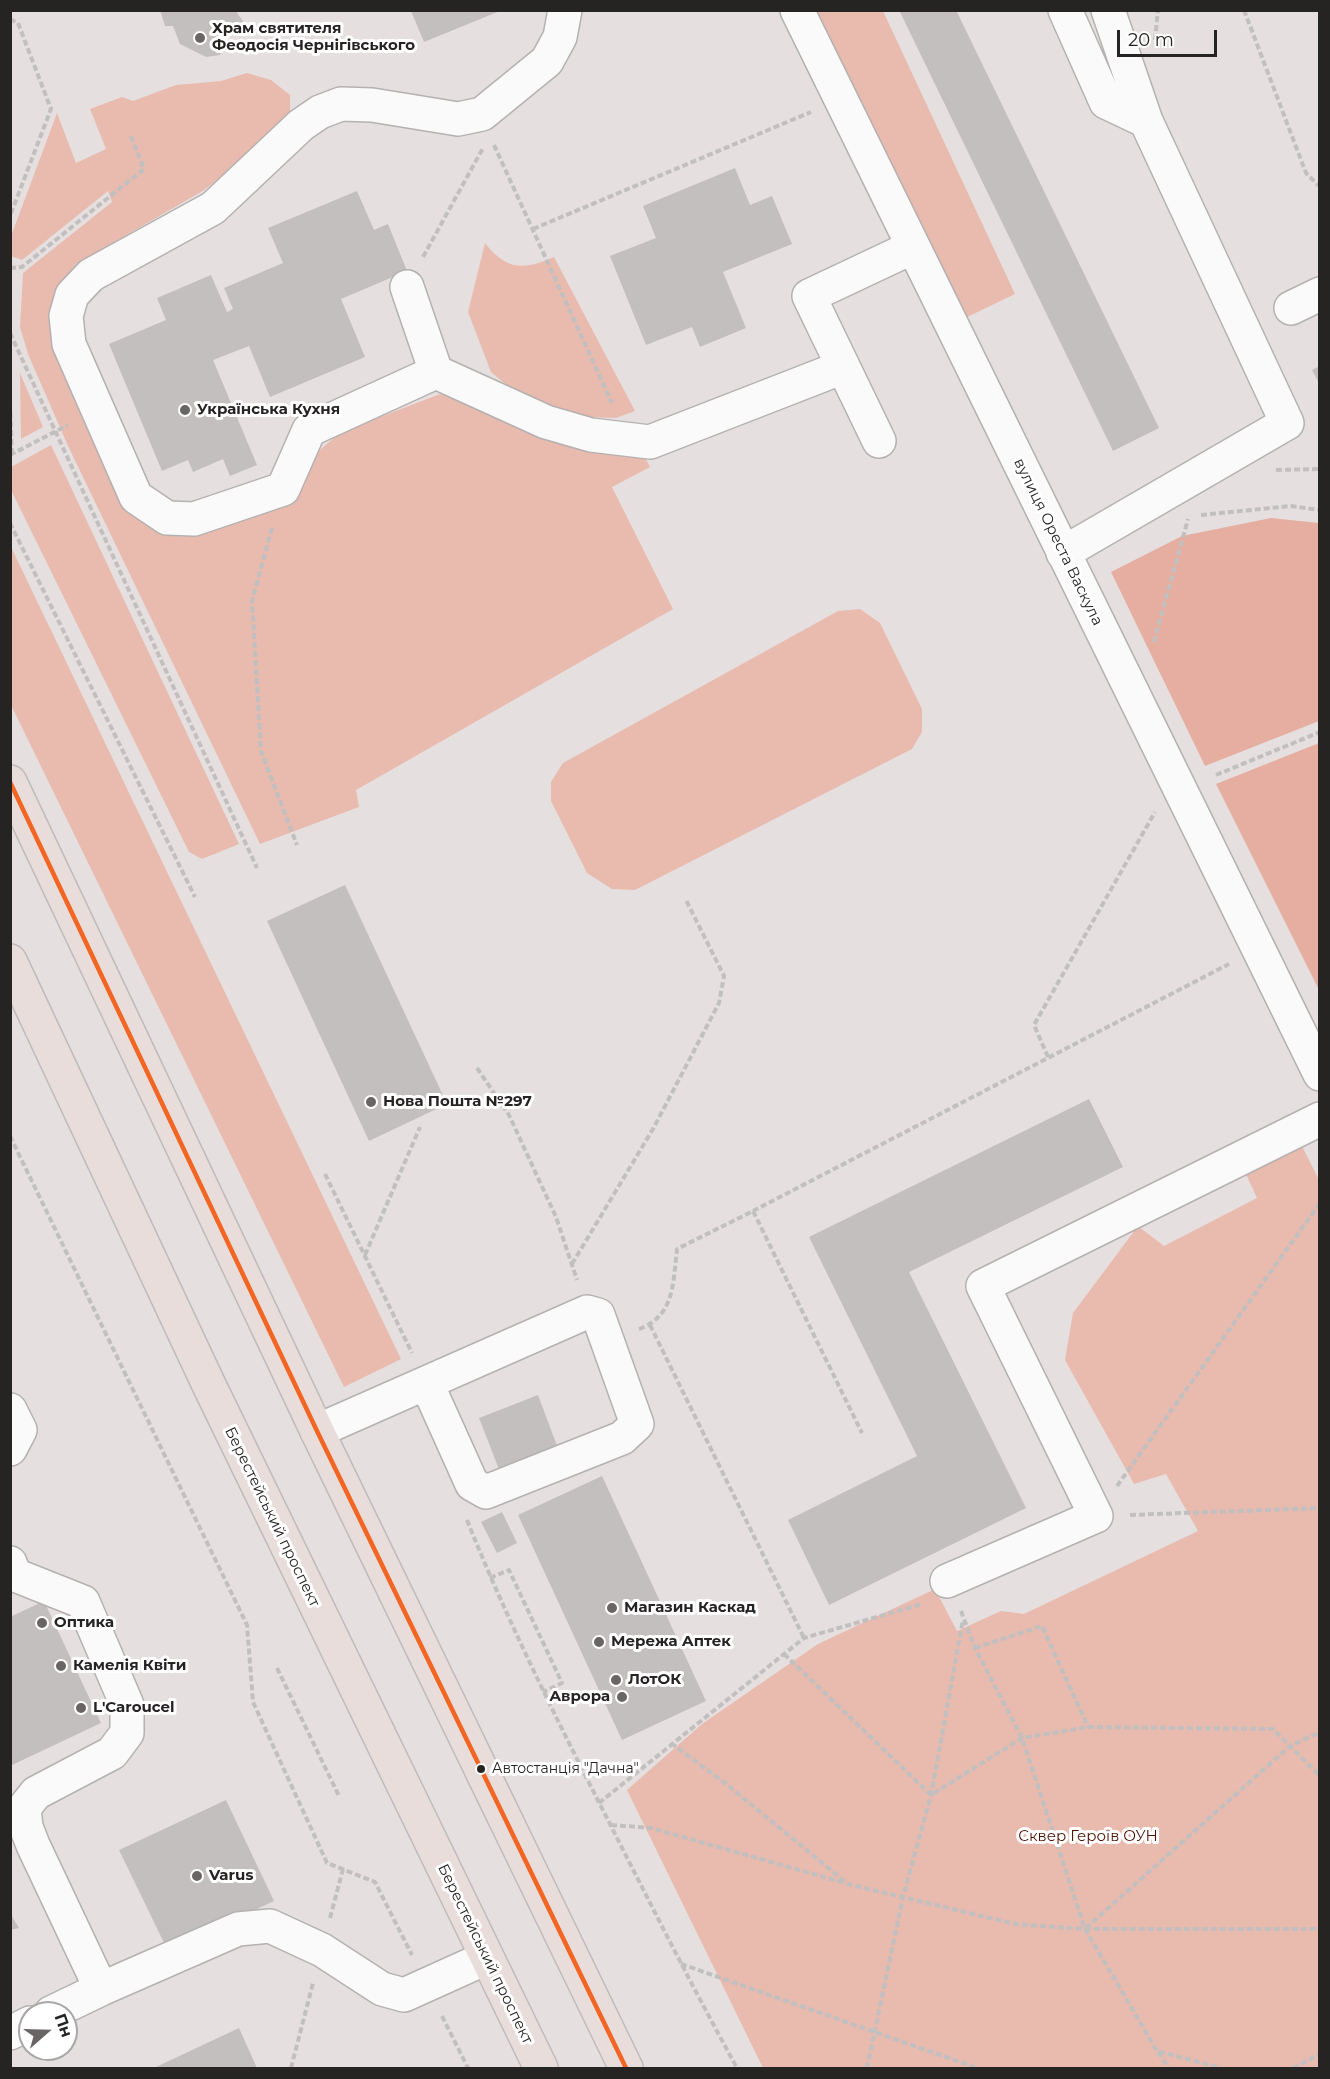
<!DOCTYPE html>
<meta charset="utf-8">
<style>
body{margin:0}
#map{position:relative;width:1330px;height:2079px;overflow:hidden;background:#e5e0df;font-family:Montserrat,sans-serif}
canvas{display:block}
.frame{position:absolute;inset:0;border:12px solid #262323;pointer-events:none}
.north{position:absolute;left:18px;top:2001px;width:60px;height:60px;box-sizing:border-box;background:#fff;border:2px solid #a8a7a7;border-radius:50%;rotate:70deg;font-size:16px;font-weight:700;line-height:24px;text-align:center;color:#262323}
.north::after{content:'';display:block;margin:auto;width:21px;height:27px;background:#696565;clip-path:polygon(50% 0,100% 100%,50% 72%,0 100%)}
.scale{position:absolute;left:1117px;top:30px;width:100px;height:27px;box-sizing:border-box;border:3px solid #262323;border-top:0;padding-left:8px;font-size:18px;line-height:21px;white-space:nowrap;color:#262323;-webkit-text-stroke:4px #fff;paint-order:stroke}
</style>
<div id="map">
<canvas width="1330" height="2079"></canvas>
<div class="frame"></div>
<div class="north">Пн</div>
<div class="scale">20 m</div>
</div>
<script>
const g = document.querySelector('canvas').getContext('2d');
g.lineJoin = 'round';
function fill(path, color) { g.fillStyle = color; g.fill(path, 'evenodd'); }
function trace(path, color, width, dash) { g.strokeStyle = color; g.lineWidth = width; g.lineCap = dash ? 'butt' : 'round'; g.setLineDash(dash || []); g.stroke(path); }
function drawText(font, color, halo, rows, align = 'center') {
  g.font = font + ' Montserrat,sans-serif'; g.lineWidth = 6; g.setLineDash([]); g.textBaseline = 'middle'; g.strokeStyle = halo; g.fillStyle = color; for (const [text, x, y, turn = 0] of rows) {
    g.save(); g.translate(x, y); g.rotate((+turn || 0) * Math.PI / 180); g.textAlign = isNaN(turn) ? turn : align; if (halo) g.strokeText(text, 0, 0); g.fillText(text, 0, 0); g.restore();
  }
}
fill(new Path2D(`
 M810,11h73l132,283 -54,26z
 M247,73l24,7 19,15v18l-56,55 -33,24 -125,72 -16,23 67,212 63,32 125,-77 26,-22 99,-38 199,52 11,21 -38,20 61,122 -317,181 3,17 -99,37 -192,-398 -40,-92 -8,-27 3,-54 89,-71 -4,-11 -86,69 -11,-4 -1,-17 47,-126 19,50 30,-14 -16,-40 32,-12 11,4 43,-16 45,-4z
 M485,243c22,28 38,27 69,14l81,154 -19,7 -27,-1 -37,-8 -36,-16 -25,-21 -23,-60z
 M20,373l23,54 -22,12z
 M51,445l188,399 -37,15 -13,-7 -178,-362v-23z
 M11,547l390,812 -57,28 -333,-682z
 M860,609l20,14 42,86v23l-10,17 -277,141 -23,-1 -25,-16 -36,-72v-19l12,-19 275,-152z
 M1296,1134l24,48 -1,886h-556l-136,-278 75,-66 116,-80 117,-55 22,42 44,-20 23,3 174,-83 -32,-57 -32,10 -69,-124 8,-47 65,-87 26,20 93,-48 -11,-24z`), '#e9baae');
fill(new Path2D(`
 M1271,518l48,5v198l-114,45 -94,-194 71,-36z
 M1319,743v247l-103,-206z`), '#e6aea1');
fill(new Path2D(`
 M160,10h75l10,14v6l-10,4 -7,-2 -8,10 2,9 -2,4 -14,2 -26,-13 -7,-18h-8z
 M899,10h57l203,418 -46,23z
 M411,11h89l-76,31z
 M735,168l15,37 22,-9 20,48 -69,28 23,56 -46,19 -8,-20 -46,18 -36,-89 46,-18 -13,-32z
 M357,191l17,39 14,-6 19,47 -66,28 24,58 -95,40 -21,-51 -36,14 44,105 -27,11 -7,-17 -30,13 -5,-12 -26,11 -53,-127 57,-24 -9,-22 54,-23 16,37 6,-3 -9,-21 59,-25 -15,-35z
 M1320,366v19l-8,-15z
 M345,885l102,219 -78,37 -102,-220z
 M1089,1099l34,68 -214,105 117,236 -197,97 -41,-85 129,-64 -108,-219z
 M538,1395l24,64 -58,23 -25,-64z
 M602,1476l104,225 -84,39 -104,-225z
 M502,1512l15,31 -20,10 -16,-31z
 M44,1601l57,122 -91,43v-149z
 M226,1800l48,101 -106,50 -49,-101z
 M10,1913l9,15 -9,2z
 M239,2028l18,40h-103l19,-9z`), '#c2bfbe');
const minor = new Path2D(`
 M797,10l523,1064
 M1065,10l41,92 40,19
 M407,287l29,85 -127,58 -26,59 -89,30 -27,-1 -31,-21 -67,-153 -3,-28 6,-21 19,-20 122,-67 88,-83 19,-13 21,-8 31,1 86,14 24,-5 65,-53 13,-24 5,-27
 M1291,308l29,-14
 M436,372l110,50 45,13 59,7 193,-75
 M879,441l-70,-145 104,-49
 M1063,553l224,-130 -141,-302 -38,-111
 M10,1410l10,20 -10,19
 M317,1431l270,-119 11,3 39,109 -15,14 -136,54 -14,-8 -45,-100
 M10,1563l5,12 68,27 44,103v28l-15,20 -76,40 -12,15 2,19 7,18 68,144 137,-60 32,-3 52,24 60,39 22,6 82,-37
 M947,1581l149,-65 -113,-230 337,-167
 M51,2013l50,-24
 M10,2033l20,-10`);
const highway = new Path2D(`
 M10,782l307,649 309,637
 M10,961l198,422 333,685`);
trace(minor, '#b5b1b1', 36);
trace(highway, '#bebbbb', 36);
trace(new Path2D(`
 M1244,10l62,163 14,14
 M10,19l8,4 33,86 -41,107
 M1155,40l3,-30
 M494,145l118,258
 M533,229l278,-117
 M423,257l60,-109
 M10,268l12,-1 122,-98 -14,-35
 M10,333l247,535
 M10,403l2,52
 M10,455l58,-30
 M1276,470l44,-1
 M1201,515l90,-9 29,4
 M10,523l185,374
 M272,528l-20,73 9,150 36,94
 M1154,642l34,-123
 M1216,775l104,-43
 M1048,1057l-14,-32 121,-213
 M477,1068l32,47 47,102 21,63
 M10,1136l237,489 6,77 74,161 48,19 37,73
 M325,1174l87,179
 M753,1211l476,-247
 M365,1255l55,-128
 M572,1264l81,-135 66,-126 5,-27 -38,-76
 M650,1325l154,313
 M639,1329c36,-13 34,-47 38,-80l76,-38 109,222
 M1117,1486l203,-283
 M1130,1515l190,-7
 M467,1520c42,105 93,206 144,306 41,81 82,162 126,242
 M490,1578l19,-8 53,113 -19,9
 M961,1611l14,37 47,90 63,191 72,122 64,17
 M975,1648l67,-22 46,101
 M784,1654l147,141 91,-57 66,-11 185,2 47,47
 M277,1668l62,128
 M671,1743l55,41 122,100 167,40 70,5h235
 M599,1803l205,-165 118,-34
 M611,1825l40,3 194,55
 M330,1918l13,-49
 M1086,1928l204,-182 30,-14
 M681,1964l296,104
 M442,2016l26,52
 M1158,2052l11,16
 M291,2068l22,-85
 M867,2068l36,-171 28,-102 32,-175
 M1293,2068l27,-14`), '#c1bfbf', 4, [6, 3]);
trace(minor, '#fbfafa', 33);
trace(highway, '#e8ddda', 33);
trace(new Path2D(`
 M10,782l307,649 309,637`), '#f26522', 4.5);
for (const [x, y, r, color] of [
 [200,38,6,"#696565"],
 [185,410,6,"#696565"],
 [371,1102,6,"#696565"],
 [612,1608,6,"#696565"],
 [42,1623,6,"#696565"],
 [599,1642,6,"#696565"],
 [61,1666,6,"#696565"],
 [616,1680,6,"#696565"],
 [622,1697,6,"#696565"],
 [81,1708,6,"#696565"],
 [481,1769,5,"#262323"],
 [197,1876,6,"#696565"]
]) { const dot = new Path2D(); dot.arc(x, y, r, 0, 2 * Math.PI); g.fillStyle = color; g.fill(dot); trace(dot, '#fff', 2); }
drawText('14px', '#262323', '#fff', [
 ["Автостанція \"Дачна\"",492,1769]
], 'left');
drawText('bold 15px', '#262323', '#fff', [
 ["Храм святителя",212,29],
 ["Феодосія Чернігівського",212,46],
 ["Українська Кухня",197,410],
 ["Нова Пошта №297",383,1102],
 ["Магазин Каскад",624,1608],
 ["Оптика",54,1623],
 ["Мережа Аптек",611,1642],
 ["Камелія Квіти",73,1666],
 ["ЛотОК",628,1680],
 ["Аврора",610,1697,"right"],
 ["L'Caroucel",93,1708],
 ["Varus",209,1876]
], 'left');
drawText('15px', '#262323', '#fff', [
 ["вулиця Ореста Васкула",1058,542,64],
 ["Берестейський проспект",272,1517,64],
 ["Берестейський проспект",485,1954,64]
]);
drawText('15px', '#4e1205', '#fff', [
 ["Сквер Героїв ОУН",1088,1837]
]);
</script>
